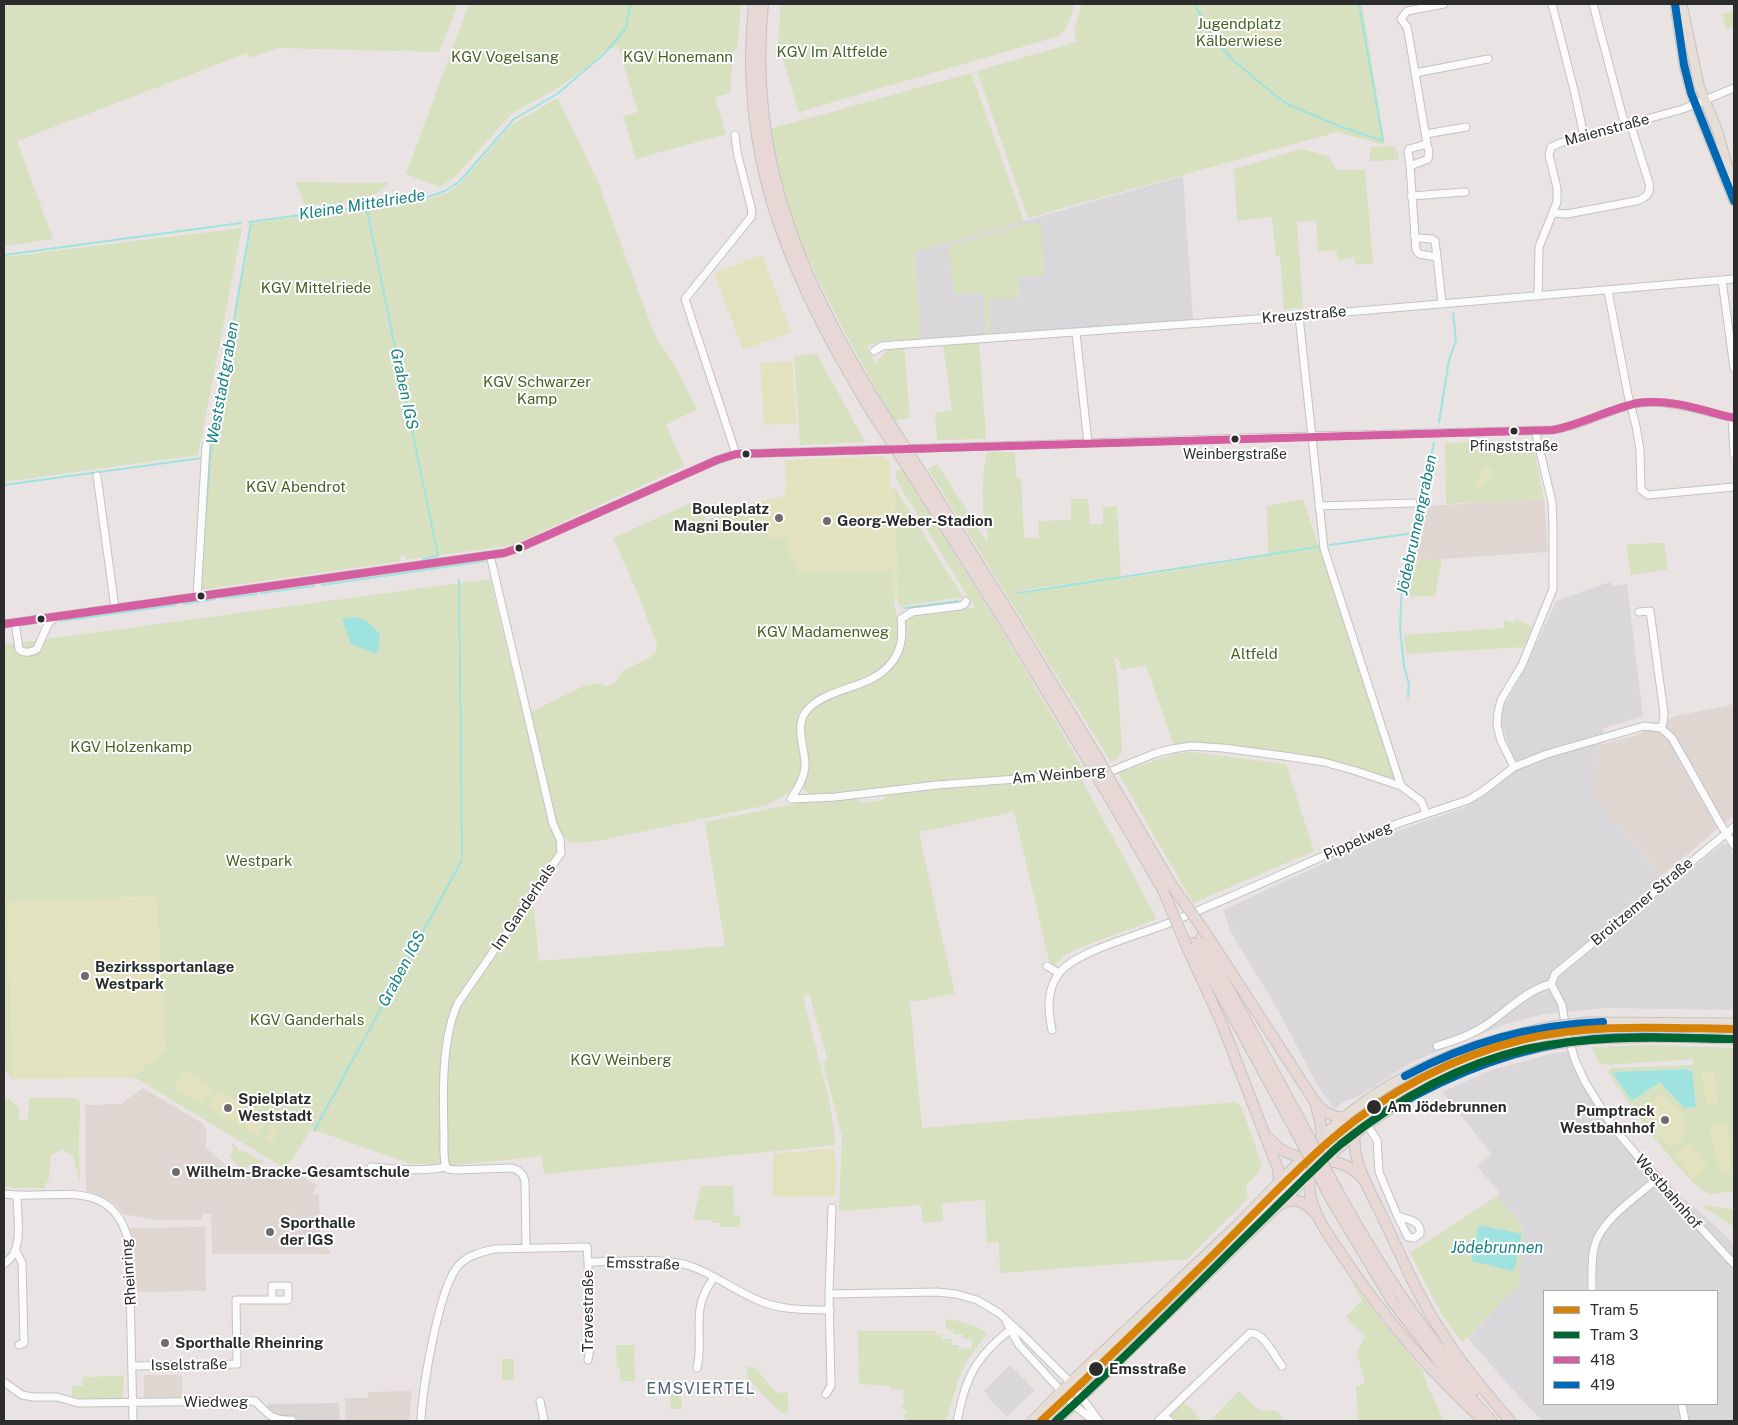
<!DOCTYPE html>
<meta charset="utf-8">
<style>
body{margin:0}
#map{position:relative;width:1738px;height:1425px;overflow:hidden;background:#e9e4e3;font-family:"Public Sans",sans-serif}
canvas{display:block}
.frame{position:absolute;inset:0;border:5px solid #2c2c2c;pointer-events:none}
.legend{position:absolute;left:1543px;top:1290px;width:175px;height:115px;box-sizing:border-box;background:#fff;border:1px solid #ababab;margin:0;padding:6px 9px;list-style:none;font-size:15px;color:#2c2c2c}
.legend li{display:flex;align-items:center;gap:10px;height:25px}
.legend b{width:25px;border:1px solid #ababab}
</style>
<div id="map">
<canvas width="1738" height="1425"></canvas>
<div class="frame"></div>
<ul class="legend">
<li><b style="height:6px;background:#d58207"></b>Tram 5</li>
<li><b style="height:6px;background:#006531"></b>Tram 3</li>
<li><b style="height:6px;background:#d45e9f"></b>418</li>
<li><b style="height:6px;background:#0068b4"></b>419</li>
</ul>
</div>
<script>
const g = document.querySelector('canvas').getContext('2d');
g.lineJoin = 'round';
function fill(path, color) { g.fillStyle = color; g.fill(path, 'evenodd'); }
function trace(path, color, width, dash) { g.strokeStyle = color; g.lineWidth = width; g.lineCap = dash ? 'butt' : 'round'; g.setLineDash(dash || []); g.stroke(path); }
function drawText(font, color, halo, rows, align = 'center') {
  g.font = font + ' "Public Sans",sans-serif'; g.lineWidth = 4; g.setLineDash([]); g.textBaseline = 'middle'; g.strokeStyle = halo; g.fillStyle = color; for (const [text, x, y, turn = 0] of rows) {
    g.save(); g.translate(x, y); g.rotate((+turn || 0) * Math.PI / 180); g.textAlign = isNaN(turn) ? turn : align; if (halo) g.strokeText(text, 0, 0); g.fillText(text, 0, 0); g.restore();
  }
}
fill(new Path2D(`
 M1183,176l10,144 -272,20 -6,-88z
 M1610,582l1,4 16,-2 16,132 -39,12 -11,68 68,80 16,6 45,-38h6l6,13v153l-127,-2 -63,6 -38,10 -94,38 -54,35 -13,4 -11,8 -19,-28 -38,-73 -46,-75 -8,-23 158,-73 84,-30 52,-37 -16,-48 2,-14 23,-41 30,-66z
 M1575,1050l13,29 27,46 69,74 21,17 29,28v177h-192l-39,-42 -35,-41 44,-47h6l5,-64 -26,-31 3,-4 -23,-25 15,-13 -50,-62 47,-21 61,-17zM1544,1291h173v113h-173z
 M1010,1365l25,25 -28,27 -17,-17 -6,-9z`), '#d9d7da');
fill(new Path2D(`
 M1544,499l4,53 -137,9 16,-55z
 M1734,704v111l-73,61 -68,-79 8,-52 36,-10 38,-19z
 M143,1088l59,35 4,6v19l27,23 65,3 19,11 -5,9 7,1 1,39 11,20h-119l-1,-40h-9v6h-45l-34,-6 -6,-8 -11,-7 -20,-8 -1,-86 36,-1z
 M205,1227l1,64 -68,1 -13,-64z
 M144,1375h38v23l-38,1z
 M412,1391l-3,30h-64v-23h23v-6z`), '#e0d6d1');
fill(new Path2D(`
 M4,4h454l-19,48 -161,-4 -29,10 -2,-5 -230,88 36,98 -49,7z
 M469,4h272l-4,46 -4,1 -3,42 -15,4 11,37 -90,25 -13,-43 15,-4 -20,-66 -13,4 -22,23 -1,-2 -26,18 -44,24 -56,63 -16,11 -34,-13z
 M781,4h293c-3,12 -5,23 -15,32l-260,76 -21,-69z
 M1082,4h280l23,141 -48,-13 -309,86 -51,-147 100,-29 -3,-12z
 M1734,11v16l-8,2 -4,-15z
 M971,73l53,148 -109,31 6,88c-16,1 -40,-2 -54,7l8,16 13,-13 16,-2 6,70 -16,2c-36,-63 -71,-124 -98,-191 -12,-32 -18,-67 -26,-100z
 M558,98l36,76h1l57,154 4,10 19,28 22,43 -31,16 18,41 -171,79 -107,15 -2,-5 -4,1 1,5 -31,5v-2h-2v2l-168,24 11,-144 40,-223 170,-21 26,-9 15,-11 49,-57z
 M1393,146l4,4 2,10 -29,1v-14z
 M1302,149l26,7 9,14h28l8,93 -18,2v-8l-17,3 -2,-10 -18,2 -2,-31 -19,1 6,86 -19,1 -4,-53h-4l-4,-39 -35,4 -3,-52z
 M296,182l85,1 7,-1 1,1c-20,22 -56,20 -84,23z
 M1038,223l3,1 4,51 -26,2 1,20 -31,2 1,36h-4l-3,-42 -28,2 -7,-49 80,-22z
 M242,228l-44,227 -194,27v-225z
 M979,341l7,98 -49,1 -2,-27 17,-3 -9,-66z
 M817,354l48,88 -65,3 -6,-89z
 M1532,442l12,57 -98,5 -1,-61z
 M987,452h28l1,25 5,1 3,60h15l-1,-17 33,-1v-21h17l2,25h13v-17l14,-1 4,73 147,-23 -1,-50 36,-7 92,279 -3,2 -69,-20 -149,-14 -28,-81 -25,5 -1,-9 -7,-4 4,14 5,80 -4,7 -7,4 -183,-293 9,-5 50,78c3,-11 -3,-12 -3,-22 -2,-24 -2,-44 3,-68zM1086,581l1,4 -4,-3 -65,11 -1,-2z
 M901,468l103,166 81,138 -237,22 -36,1 -8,-5 -1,-62c11,-40 67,-31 91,-65 5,-6 9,-13 10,-20 1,-8 0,-16 -1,-24l14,-6 58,-5 -77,-125 -3,-11z
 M894,488h1l68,109 -63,9 -2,-7z
 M697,500l9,21 42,-17 23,34h17v12l10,22 95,-2c0,10 0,20 1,30 4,29 11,52 -16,73 -9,8 -30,14 -42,19 -12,5 -28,9 -36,20 -3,5 -3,13 -3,18 3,41 15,54 -30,75l-169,36 -23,2 -6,-1 -6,-7 -9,-16 -25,-106 57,-28 13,-2 8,3 7,-2 10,-14 25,-12 7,-6 1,-7 -19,-51 -25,-56z
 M1654,543h10l4,26 -37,6 -5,-30z
 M1442,559l-7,37 -29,1 5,-36z
 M490,579l59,244 9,22 -1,7 -27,41 3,8 6,60 186,-15 -20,-124 94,-19 57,-5 5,5 22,-3 4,-5 70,-8 125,-7 75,139 -81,30 -12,7 -8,8h-3l-4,-4 -35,-148 -95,20 19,88 17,74 -45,8 12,126 315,-26 5,7 20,56c-4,16 -21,13 -14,34l-61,60 -187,14 -1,-31 -12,1 -2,-43 -43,3 1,18 -20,2 -2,-18 -82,6 3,-75 -19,-73 4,-5 -18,-64 -6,2 27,108 6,41 -292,29 -3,-18 -84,9 -45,-1 -101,-35 -25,40 -152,-92 -122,2 -8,-11v-423z
 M1515,619l17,7 -8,21 -118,7 -2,-19 100,-7v-8l10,3z
 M1192,752l94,12 28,87 -121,52 -75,-130 55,-19z
 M1652,1045l82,3v144c-8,-2 -18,4 -26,1 -20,-6 -88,-100 -100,-121l3,-4 82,-3v-6l-88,6 -6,-3 -7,-15zM1688,1069h2l6,38 -12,1 -24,-26 -28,19 -19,-27 2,-2z
 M29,1098h47l4,3 -1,43 1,40 -7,-28 -11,-6 -11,5 -2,23 -5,10h-30l-10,-2v-87h5l10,8v13l9,-1z
 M232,1144h2c4,7 7,7 14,9 5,3 8,6 15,8v3l-9,-1c-8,9 -21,2 -24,-8l3,-5z
 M701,1186h32l1,29 6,1v11h-20v-4h-8v-3h-19z
 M1497,1196l26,31 -5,65 -6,-1 -50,52 -21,-30 -31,-60z
 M1706,1205l28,5v17l-32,-21z
 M1346,1273l31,42 46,56 3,12 18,38h-86l-2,-35 9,-2 -8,-31 8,-17 -19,-19 16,-17z
 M946,1319c16,2 28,5 41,14l-20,28 -8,16 -13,44h-39v-3h-3v-5h3v-3l-5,-1v-4l2,-1 -1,-15 -12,1v-4l-32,-2 -1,-53h78v4h5l1,4h10v6h7v4l13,-1v-9h-9v-5h-10v-4h-7z
 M616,1345h18l1,36h-14l-2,-14h-2z
 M502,1359h12v20l-12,1z
 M747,1367h7l23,26 11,-1v21h-7l-34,-35z
 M124,1376l-1,23 -30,3 -21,-5v-11h11v-9z
 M1239,1391l20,19 19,1 6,10h-74z
 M681,1392l1,17h-11l-1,-16z
 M1184,1402l18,19h-26l-6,-6z`), '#d7e0bf');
fill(new Path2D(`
 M1274,24l4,14 -26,9 -5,-13z
 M762,255l29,77 -48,18 -29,-77z
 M792,361l5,62 -33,2 -4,-62z
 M882,456l7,5 1,27h4l4,111h-4l-1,-29 -95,2 -10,-22v-12h-17l-23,-34 36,-8 2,-10 -1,-26z
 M1486,466l8,5 -12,16 -7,-4z
 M157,896l9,154 -32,27 -122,2 -5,-177z
 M184,1070l29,18 -10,17 -29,-18z
 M1714,1070l4,34 -11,2 -6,-34z
 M218,1090l31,20 -10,16 -31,-19z
 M1659,1094c3,2 17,11 19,14 9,12 13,34 -7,39l-12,-11 -18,-23 3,-9 10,-4z
 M254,1112l13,8 -10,17 -13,-8z
 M1728,1122l2,49 -6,1 -1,-3 -3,1 -5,-15 -6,-28z
 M273,1127l6,4 -7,11 -6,-4z
 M1690,1142l18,26 -16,11 -18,-25z
 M834,1148l2,16 -1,32 -62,1v-43z`), '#e2e3be');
fill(new Path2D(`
 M339,1403l1,18h-72l-1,-17z`), '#d9d5d3');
fill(new Path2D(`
 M354,617l11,3 15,14 -1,12 -3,8 -25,-10 -9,-25z
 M1688,1069l4,3 4,35 -12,1 -24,-26 -28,19 -19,-27 2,-2z
 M1479,1225l43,9 -8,37 -43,-10z`), '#9ee3e0');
trace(new Path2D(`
 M1197,6v3l16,28 19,22 40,34 15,11 52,22 44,15 -24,-137
 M366,206l72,350 -15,3
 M249,222l135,-18 41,-6 20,-7 15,-10 54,-62 43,-25 47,-40 22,-26 4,-24
 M4,255l237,-32
 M1439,422l10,-62 7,-20 -3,-27
 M207,458l3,-1 41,-235
 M4,485l198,-27
 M206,510l4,-53
 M1330,545l83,-12
 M459,580l3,275
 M322,585l163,-24
 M261,593l53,-7
 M1018,593l300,-46
 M222,598l35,-4
 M184,604l31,-5
 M904,608l54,-7
 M61,621l115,-16
 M1408,697l1,-13 -5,-18 -4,-37 2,-46 11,-50 15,-52v-13l6,-25
 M314,1131l148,-271`), '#9ee3e0', 2);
const minor = new Path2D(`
 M1552,4l23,90 9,42
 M1415,73l73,-14
 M1426,134l40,-7
 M735,135l2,17 15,59 -1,6 -66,82 51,155
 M1427,144l-17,-101 -3,-16 -6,-8 6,-8 37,-7
 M1427,144l2,8 -1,7 -18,7 -2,-15 1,-2z
 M1410,166l6,84 3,4 18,3 -2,-16 -3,-2 -14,-1 -4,-3
 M1411,196l54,-4
 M1553,213l14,1 69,-13c10,-3 15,-7 13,-18l-17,-54 -9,-11 -30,-114
 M1437,257l5,47
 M1722,280l12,88
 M1608,291l20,104 8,31 4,24 1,40 7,5 86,-8
 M1538,296l1,-49 18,-45v-14l-8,-33 2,-8 9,-4 123,-34 51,-21
 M1299,316l25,233 77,237
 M1076,333l12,110
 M874,351l8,-5 12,-1 405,-29 435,-37
 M1732,418l2,36
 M97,476l18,132
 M1319,506l94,-3
 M197,597l9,-151
 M1639,612l11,-1 14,102 -1,9 -2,6
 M15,622l4,27c5,5 11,4 18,0l11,-25 7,-7
 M4,624l500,-71 15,-5 198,-88 19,-6 576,-18 241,-6c30,-4 57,-22 87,-27 29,-4 66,9 94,15
 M1514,767l-13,-26 -4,-16 1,-13 3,-12 21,-35 31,-76v-65l-1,-22 -17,-72
 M791,799l44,-2 102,-12 172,-13 47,-19 16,-4 19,-3 32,2 61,8 40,6 32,9 45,15 20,15 5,12
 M791,799c6,-10 13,-20 14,-32 1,-19 -13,-43 4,-59 24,-23 62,-18 83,-46 10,-13 11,-27 9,-43l11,-7 48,-6 5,-2 1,-3
 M1734,827l-179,147 -4,10 11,21 4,24 9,31 10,22 28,45 62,73 59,64
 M1047,966l12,7
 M1052,1030c-4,-19 -6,-41 8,-58 19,-22 80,-37 109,-49 77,-32 153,-67 230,-100l69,-23 15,-9 31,-24 33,-13 97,-28 17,2 11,10 49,87 13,20
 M1437,1046c16,-5 32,-10 46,-19 21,-13 44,-38 68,-43
 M1367,1125l10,15 2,32 18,43c10,6 25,4 23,19l-6,4 -6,-1 -11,-22
 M371,1167c25,2 50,5 75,0l2,2 8,1 55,-2c9,2 13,6 14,15l1,65
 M446,1167c-3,-9 -2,-21 -2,-31 -1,-39 -3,-97 14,-133l103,-150 -1,-14 -7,-15 -63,-269
 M4,1194c50,7 109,-20 125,49l4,178
 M16,1251l6,12 2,80 -5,2
 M588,1262l2,86 -2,12
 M4,1264c21,-13 13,-46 13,-69
 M1592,1291c0,-14 -1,-29 2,-43 6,-28 43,-51 63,-69
 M829,1294l108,-2 19,2 21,6 22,13 25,23 47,47 28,38
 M1007,1323l12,22 55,60 20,16
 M132,1366l105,-2 -1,-64h52v-14h-16v14
 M697,1368c5,-20 0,-39 3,-59 1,-12 8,-22 14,-32
 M4,1382l18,13 11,2h24l21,6 177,-2c14,14 16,19 37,19
 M826,1394l5,-8 -2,-92 3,-86
 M540,1401l4,20
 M1682,1404l3,17
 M1164,1416l6,5
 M421,1421c1,-31 18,-136 38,-156 9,-10 23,-13 35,-16l93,-2 1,15c30,0 69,-5 99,3 24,7 45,24 68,34 23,11 49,11 75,11
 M957,1421c3,-12 5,-25 10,-37 8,-23 28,-43 47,-57
 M1158,1421l92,-88c14,-1 24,23 32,33`);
const major = new Path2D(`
 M1675,4l9,61 7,28 43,108
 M1682,4l17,81 19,47 8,29 8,22
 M1589,1022l145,1
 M1593,1039l69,-2 72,2
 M1330,1130c-1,7 -2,10 3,15l9,1
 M1318,1141c65,-66 151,-100 241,-116
 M1321,1164c67,-64 151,-107 242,-121
 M1032,1421l30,-31 174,-164 70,-72
 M1057,1421l255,-248`);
const highway = new Path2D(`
 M754,4c-17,159 39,277 119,410
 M763,4c-16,157 39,279 120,409
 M924,477l89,142 86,141
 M915,479l89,142 86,143
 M1110,780l61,104
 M1101,783l62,107
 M1207,935l108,167c9,10 15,14 29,16
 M1201,938l100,184
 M1193,943l101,185
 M1187,947l35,77 56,145 1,12
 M1315,1102c3,12 8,25 6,37 -4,19 -14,35 -11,55 5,25 22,46 36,67 40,59 85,112 138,160
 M1355,1134c-4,26 16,59 27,82 19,39 35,79 59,115 20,33 45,61 69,90
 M1270,1139c27,33 64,7 93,40
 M1338,1192c39,71 82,138 137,198
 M1331,1199l61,102 59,76 41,44
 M1279,1205c16,-8 24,-5 36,8`);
trace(minor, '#c4c2c3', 9);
trace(major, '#c5c3c2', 11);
trace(highway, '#c5c3c2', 12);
trace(minor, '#fcfbfb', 7);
trace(major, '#e6ddd6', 9);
trace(highway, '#e7d8d6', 10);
const majorBridge = new Path2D(`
 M1559,1025l30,-3
 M1563,1043l30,-4`);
const highwayBridge = new Path2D(`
 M883,413l41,64
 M873,414l42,65
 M1099,760l11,20
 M1090,764l11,19
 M1171,884l36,51
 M1163,890l24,57
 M1301,1122l37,70
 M1294,1128l37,71`);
trace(majorBridge, '#c5c3c2', 11, []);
trace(highwayBridge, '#c5c3c2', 12, []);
trace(majorBridge, '#e6ddd6', 9);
trace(highwayBridge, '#e7d8d6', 10);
trace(new Path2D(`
 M4,624l500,-71 15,-5 198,-88 19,-6 817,-24c30,-6 56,-21 85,-27 32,-5 66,8 96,15`), '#d45e9f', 8);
trace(new Path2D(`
 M1675,4l9,61 7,28 43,108
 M1405,1076c64,-34 125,-51 198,-54
 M1392,1108c63,-36 128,-62 201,-69 47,-4 94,-1 141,0`), '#0068b4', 8);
trace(new Path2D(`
 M1041,1421c60,-55 117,-112 175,-169 38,-38 76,-79 117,-114 54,-46 119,-81 188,-98 70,-17 142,-12 213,-11`), '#d58207', 8);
trace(new Path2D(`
 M1056,1421c59,-54 116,-111 173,-168 25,-25 51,-50 76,-75 12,-11 24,-24 36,-34 54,-43 116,-79 185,-95 69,-15 137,-11 208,-10`), '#006531', 8);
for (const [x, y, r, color] of [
 [1514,431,4.5,"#2c2c2c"],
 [1235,439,4.5,"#2c2c2c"],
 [746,454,4.5,"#2c2c2c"],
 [779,518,5,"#6e6c6c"],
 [827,521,5,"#6e6c6c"],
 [519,548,4.5,"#2c2c2c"],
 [201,596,4.5,"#2c2c2c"],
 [41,619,4.5,"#2c2c2c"],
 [85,976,5,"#6e6c6c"],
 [1374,1107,8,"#2c2c2c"],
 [228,1108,5,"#6e6c6c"],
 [1665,1120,5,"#6e6c6c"],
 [176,1172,5,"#6e6c6c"],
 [270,1232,5,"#6e6c6c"],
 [165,1343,5,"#6e6c6c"],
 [1096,1369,8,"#2c2c2c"]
]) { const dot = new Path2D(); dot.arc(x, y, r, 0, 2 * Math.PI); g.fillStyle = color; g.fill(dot); trace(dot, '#fff', 2); }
drawText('14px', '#2c2c2c', '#fff', [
 ["Pfingststraße",1514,447],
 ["Weinbergstraße",1235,455]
]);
drawText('15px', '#446322', '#fff', [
 ["Jugendplatz",1239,24],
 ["Kälberwiese",1239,41],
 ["KGV Im Altfelde",832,52],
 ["KGV Vogelsang",505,57],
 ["KGV Honemann",678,57],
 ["KGV Mittelriede",316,288],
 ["KGV Schwarzer",537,382],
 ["Kamp",537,399],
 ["KGV Abendrot",296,487],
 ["KGV Madamenweg",823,632],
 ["Altfeld",1254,654],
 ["KGV Holzenkamp",131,747],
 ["Westpark",259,861],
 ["KGV Ganderhals",307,1020],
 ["KGV Weinberg",621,1060]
]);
drawText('15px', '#2c2c2c', '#fff', [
 ["Maienstraße",1607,130,-15],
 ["Kreuzstraße",1304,315,-5],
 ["Am Weinberg",1059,775,-5],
 ["Pippelweg",1358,841,-24],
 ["Broitzemer Straße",1642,902,-40],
 ["Im Ganderhals",524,907,-56],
 ["Westbahnhof",1668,1192,49],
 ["Emsstraße",643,1264,2],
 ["Rheinring",129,1272,-94],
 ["Travestraße",588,1311,-90],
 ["Isselstraße",189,1365,-1],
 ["Wiedweg",216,1402]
]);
drawText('bold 15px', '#2c2c2c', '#fff', [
 ["Bouleplatz",769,509,"right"],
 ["Magni Bouler",769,526,"right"],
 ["Georg-Weber-Stadion",837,521],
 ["Bezirkssportanlage",95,967],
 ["Westpark",95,984],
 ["Spielplatz",238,1099],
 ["Weststadt",238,1116],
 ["Pumptrack",1655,1111,"right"],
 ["Westbahnhof",1655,1128,"right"],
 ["Wilhelm-Bracke-Gesamtschule",186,1172],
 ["Sporthalle",280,1223],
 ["der IGS",280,1240],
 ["Sporthalle Rheinring",175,1343]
], 'left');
drawText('bold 15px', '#2c2c2c', '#fff', [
 ["Am Jödebrunnen",1387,1107],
 ["Emsstraße",1109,1369]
], 'left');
drawText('italic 16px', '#1a8284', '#fff', [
 ["Kleine Mittelriede",362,205,-9],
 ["Weststadtgraben",223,383,-80],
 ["Graben IGS",404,389,78],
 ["Jödebrunnengraben",1417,525,-78],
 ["Graben IGS",402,969,-62],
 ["Jödebrunnen",1497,1248]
]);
g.letterSpacing = '1px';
drawText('16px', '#516479', '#fff', [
 ["EMSVIERTEL",701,1389]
]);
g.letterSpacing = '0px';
</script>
